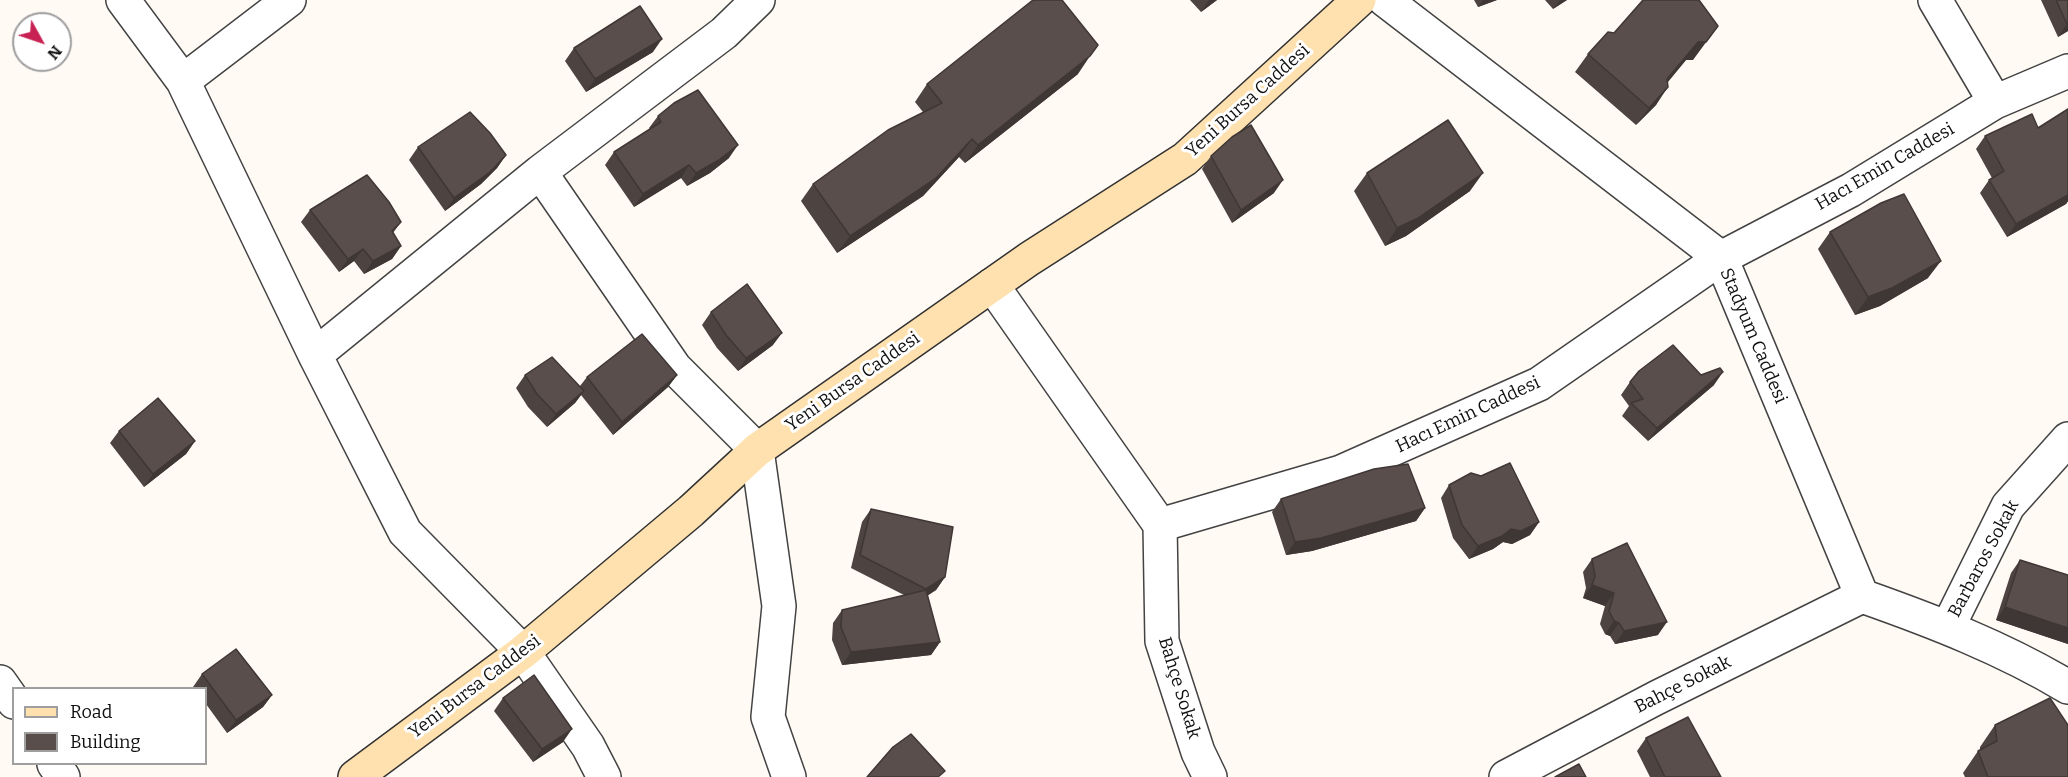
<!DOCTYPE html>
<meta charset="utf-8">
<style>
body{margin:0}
#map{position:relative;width:2068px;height:777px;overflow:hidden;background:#fffaf4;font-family:Bitter,serif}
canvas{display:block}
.legend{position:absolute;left:12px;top:687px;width:195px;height:78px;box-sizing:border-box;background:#fff;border:2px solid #9f9f9f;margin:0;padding:8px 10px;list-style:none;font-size:18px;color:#101010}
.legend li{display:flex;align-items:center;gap:12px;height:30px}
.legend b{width:30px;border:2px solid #9f9f9f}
.north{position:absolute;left:12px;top:12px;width:60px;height:60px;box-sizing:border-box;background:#fff;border:2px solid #9f9f9f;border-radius:50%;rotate:130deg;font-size:16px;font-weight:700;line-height:24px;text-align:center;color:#101010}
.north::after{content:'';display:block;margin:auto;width:21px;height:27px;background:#c82154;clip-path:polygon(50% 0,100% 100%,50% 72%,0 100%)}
</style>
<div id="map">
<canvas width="2068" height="777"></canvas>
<ul class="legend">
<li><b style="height:8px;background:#ffe1af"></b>Road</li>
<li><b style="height:16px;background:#5a4e4c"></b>Building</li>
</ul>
<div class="north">N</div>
</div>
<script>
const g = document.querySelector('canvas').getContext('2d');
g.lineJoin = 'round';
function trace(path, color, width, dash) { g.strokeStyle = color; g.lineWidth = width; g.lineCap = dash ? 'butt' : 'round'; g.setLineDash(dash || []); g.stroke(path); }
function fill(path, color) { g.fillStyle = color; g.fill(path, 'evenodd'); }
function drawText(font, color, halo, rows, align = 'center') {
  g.font = font + ' Bitter,serif'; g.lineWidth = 6; g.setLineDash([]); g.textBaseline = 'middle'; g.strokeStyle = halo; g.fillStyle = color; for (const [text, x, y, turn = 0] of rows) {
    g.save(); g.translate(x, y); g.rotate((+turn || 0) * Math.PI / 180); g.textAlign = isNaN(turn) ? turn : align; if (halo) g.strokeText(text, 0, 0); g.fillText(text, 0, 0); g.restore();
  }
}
const minor = new Path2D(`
 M123,0l60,81 132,274 90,177 118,120 65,94 16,31
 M1935,0l60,102
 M183,81l106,-81
 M540,172l135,196 82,82 22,156 -11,111 21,60
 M992,285l168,240 181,-53 198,-88 182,-126 130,-68 144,-88 73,-31
 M315,355l225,-183 184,-139 34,-33
 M1160,525l2,116 36,111 12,25
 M1948,627l60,-121 60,-67
 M0,682l14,20
 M54,764l9,13
 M1506,777l150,-79 206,-102`);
const tertiary = new Path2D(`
 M1385,0l336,258 141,338c71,25 141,52 206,91`);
const secondary = new Path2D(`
 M355,777l168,-125 168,-141 66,-61 272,-191 156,-100 174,-159`);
trace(minor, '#434343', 36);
trace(tertiary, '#434343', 36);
trace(secondary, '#323232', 36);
trace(minor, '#fff', 33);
trace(tertiary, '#fff', 33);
trace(secondary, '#ffe1af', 33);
fill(new Path2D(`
 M1190,0h27l-16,12z
 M1474,0h23l-19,7z
 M1545,0h22l-14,9z
 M2041,0h27v31l-10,6z
 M574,48l79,4 -67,40 -21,-31z
 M1588,54l105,6h-7l-18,22 -12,23 -20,20 -61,-53z
 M1078,74l-113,89 -6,-6 -36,39 -86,57 -36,-52 12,-17 110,-72 -8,-10 12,-18z
 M2068,109v92l-2,3 -59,33 -27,-44 9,-13 3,-2 -16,-29 9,-13 53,-8z
 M658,116l71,42 -19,15 -23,13 -6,-8 -47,29 -29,-42 9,-13 36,-23 -1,-1z
 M418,147l88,8 -9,13 -16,16 -36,27 -36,-51z
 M1211,156l63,37 -42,30 -30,-54z
 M1367,173l103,18 -64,45 -21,10 -31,-55z
 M310,210l91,12 -8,11 8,13 -9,13 -28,15 -10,-13 -15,11 -38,-50z
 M1830,232l98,46 -48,28 -25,9 -37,-66z
 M711,312l62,33 -35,26 -21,-23 -15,-23z
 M525,375l55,11 7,-9 90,-2 -9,12 -55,48 -32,-40 -6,8 -28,24 -19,-20 -12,-19z
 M1701,375l13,10 -66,56 -26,-25 7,-10 -8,-11 9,-13z
 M119,431l76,10 -9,13 -42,33 -34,-44z
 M1449,485l90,37 -9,13 -18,9 -9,-2 -10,7 -24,10 -16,-21 -12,-40z
 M1281,499l144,9 -9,13 -104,30 -26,4 -14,-43z
 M871,509l74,68 -9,13 -9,6 13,46 -9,13 -89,10 -10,-25 1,-17 9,-13 62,-15 -53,-27 11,-46z
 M1592,559l66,76 -43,9 -5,-8 -5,-2 -5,-10 5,-18 -22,-8 3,-10 -3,-16z
 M2020,560l48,15v69l-72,-24 15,-47z
 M202,674l70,21 -9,12 -36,26 -21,-29v-16h-12l-1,-1z
 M503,698l60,44 -30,20 -39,-51z
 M1995,725l73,52h-103l-2,-4 15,-22 2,-1v-3z
 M1646,738l75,39h-71l-13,-26z`), '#4d4341');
fill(new Path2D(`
 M1209,0h8l-16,12z
 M1483,0h14l-19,7z
 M1560,0h7l-14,9z
 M2067,24h1v7l-10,6z
 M1718,26l-25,34h-7l-31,37 12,-18 31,-37z
 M662,39l-9,13 -67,40 9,-13z
 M1090,56l-12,18 -113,89 13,-18z
 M1668,87l-12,18 -20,20 13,-17z
 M972,139l-13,18 -36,39 -86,57 13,-17z
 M738,145l-9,13 -19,15 -23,13 9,-13z
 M506,155l-9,13 -16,16 -36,27 9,-13z
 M689,165l-8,13 -47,29 9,-13z
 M1483,173l-13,18 -64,45 -21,10 12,-18z
 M1283,180l-9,13 -42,30 9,-13z
 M2068,195v6l-2,3 -59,33 9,-13z
 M401,246l-9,13 -28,15 9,-13z
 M363,249l-9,12 -15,11 9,-13z
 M1941,261l-13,17 -48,28 -25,9 13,-18z
 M782,333l-9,12 -35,26 8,-13z
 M1723,372l-9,13 -66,56 9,-13z
 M677,375l-9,12 -55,48 9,-13z
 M584,391l-9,12 -28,24 9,-13z
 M195,441l-9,13 -42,33 9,-13z
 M1425,508l-9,13 -104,30 -26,4 9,-13z
 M1539,522l-9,13 -18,9 -9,-2 -10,7 -24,10 9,-13 33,-17z
 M945,577l-9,13 -19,12 9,-13z
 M1592,585l22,8 -9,13 -22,-8z
 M2005,607l63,21v16l-72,-24z
 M1614,621l5,2 -9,13 -5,-2z
 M1667,622l-9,13 -43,9 9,-13z
 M940,642l-9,13 -89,10 9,-13z
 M272,695l-9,12 -36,26 9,-13z
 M572,729l-9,13 -30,20 9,-13z`), '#3f3735');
const building = new Path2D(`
 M1033,0h29l36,45 -8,11 -112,89 -6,-6 -36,39 -86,58 -37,-52 75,-54 54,-27 -15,-19z
 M1643,0h56l19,26 -12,16h-8l-31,37 1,8 -19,21 -61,-54 20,-22 6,1z
 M2056,0h12v24h-1z
 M640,6l22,33 -67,40 -21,-31z
 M698,90l40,55 -19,15 -23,13 -7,-8 -46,29 -29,-42 47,-30 -3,-6 16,-13z
 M2068,109v86l-52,29 -27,-44 15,-9 -19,-35 47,-22 6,14z
 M470,112l20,21 16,22 -16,17 -36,26 -36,-51z
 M1448,120l35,53 -65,45 -21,10 -30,-55z
 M1251,125l32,55 -42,30 -30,-54 21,-19z
 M367,175l22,27 12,20 -9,9 9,15 -28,15 -10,-12 -15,10 -38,-49z
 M1904,194l37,67 -49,27 -24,9 -38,-65 51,-29z
 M747,284l35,49 -36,25 -20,-23 -15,-23z
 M642,334l35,41 -55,47 -35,-45z
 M1673,345l28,30 19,-7 3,4 -66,56 -26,-25 12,-4 -13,-17 9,-11z
 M552,357l32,34 -28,23 -19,-20 -12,-19z
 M158,398l37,43 -42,33 -34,-43z
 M1510,463l29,59 -18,9 -10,-2 -9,7 -24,10 -16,-21 -13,-40 22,-12 10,3z
 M1408,464l17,44 -104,30 -26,4 -14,-43 93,-30z
 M871,509l82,18 -8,50 -19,12 -66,-34z
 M1627,543l40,79 -43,9 -5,-8 -5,-2 -5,-10 5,-18 -22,-8 3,-9 -3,-17z
 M2020,560l48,15v53l-63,-21z
 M926,590l14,52 -89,10 -10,-25 1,-17z
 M236,649l36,46 -36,25 -34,-46z
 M534,675l38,54 -30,20 -39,-51z
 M2050,698l18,27v52h-80l-10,-26 19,-10 -2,-16z
 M1688,717l33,60h-56l-19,-39z
 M911,734l34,37 -7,6h-71l26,-30z
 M1579,764l7,13h-31z`);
fill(building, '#5a4e4c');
trace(building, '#3f3735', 1.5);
drawText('18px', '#101010', '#fff', [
 ["Yeni Bursa Caddesi",1248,101,-42],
 ["Hacı Emin Caddesi",1885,167,-30],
 ["Stadyum Caddesi",1753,336,67],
 ["Yeni Bursa Caddesi",853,382,-35],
 ["Hacı Emin Caddesi",1468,415,-25],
 ["Barbaros Sokak",1984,559,-62],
 ["Bahçe Sokak",1683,685,-27],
 ["Yeni Bursa Caddesi",475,687,-37],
 ["Bahçe Sokak",1179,688,73]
]);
</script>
